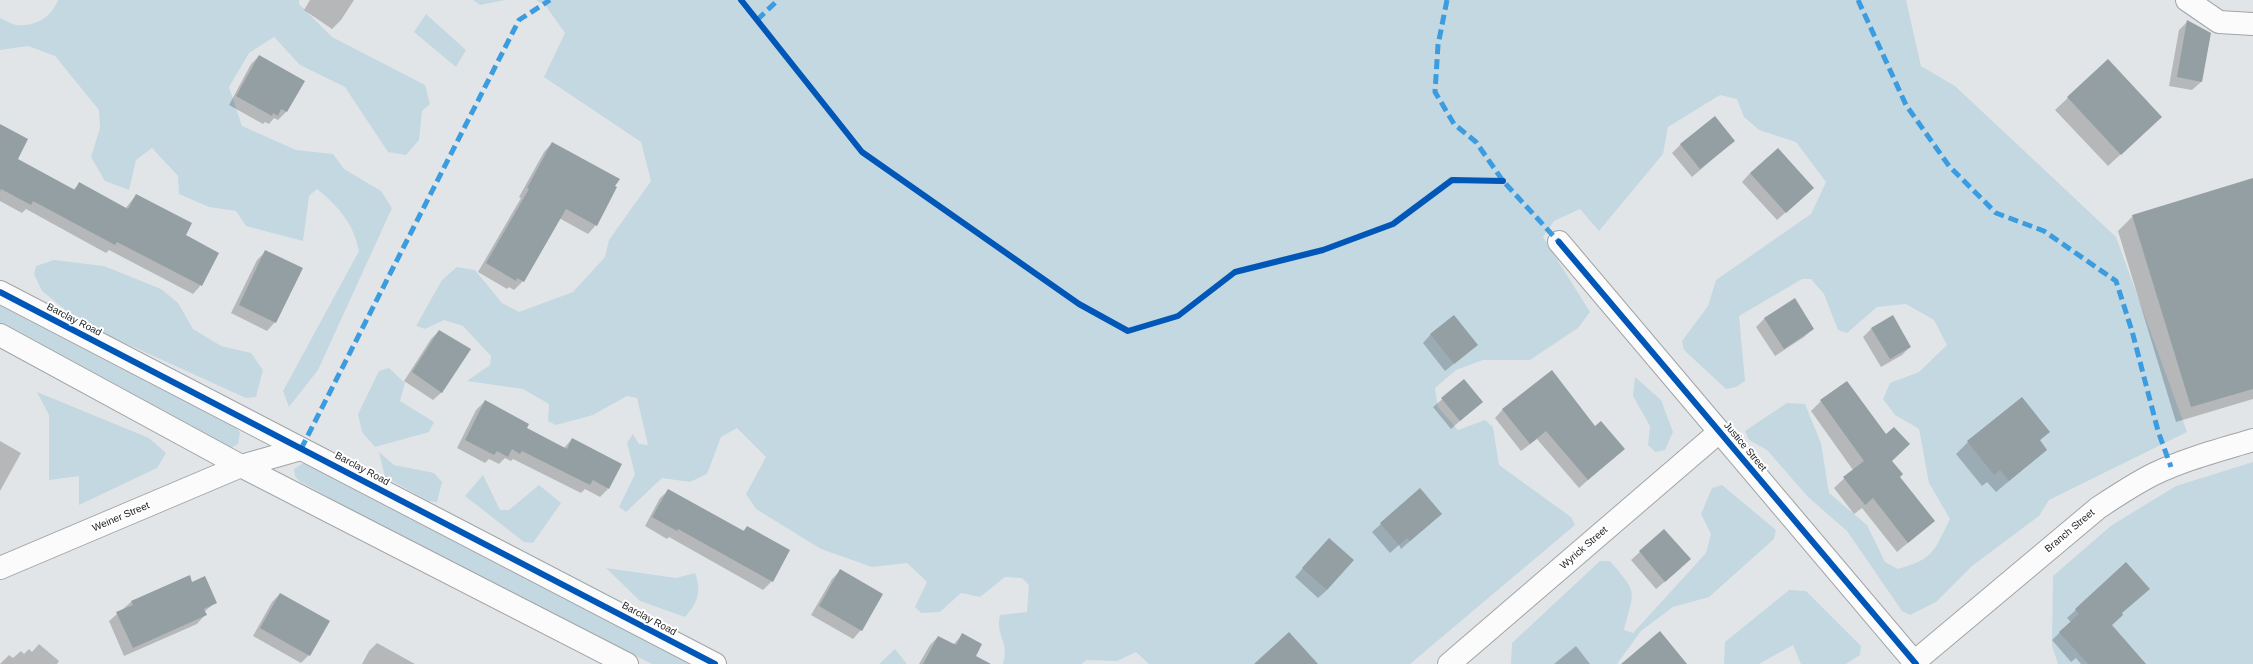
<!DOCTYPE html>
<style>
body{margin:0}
canvas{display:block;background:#e2e5e7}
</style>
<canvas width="2253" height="664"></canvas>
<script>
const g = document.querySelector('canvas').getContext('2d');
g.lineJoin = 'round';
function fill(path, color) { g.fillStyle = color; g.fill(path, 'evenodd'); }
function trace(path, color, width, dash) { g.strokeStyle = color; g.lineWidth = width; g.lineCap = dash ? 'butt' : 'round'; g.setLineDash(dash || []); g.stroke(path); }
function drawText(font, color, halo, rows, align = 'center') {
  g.font = font + ' Arial,sans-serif'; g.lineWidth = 4; g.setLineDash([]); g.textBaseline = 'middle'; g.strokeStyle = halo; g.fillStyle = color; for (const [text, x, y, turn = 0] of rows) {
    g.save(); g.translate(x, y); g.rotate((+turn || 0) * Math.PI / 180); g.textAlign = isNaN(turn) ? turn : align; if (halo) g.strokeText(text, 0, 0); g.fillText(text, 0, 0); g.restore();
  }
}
fill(new Path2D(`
 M58,0h241v4l33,33 93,48 5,19 -8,7 -3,29 -13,15 -18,-3 -43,-65 -45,-22 -26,-28 -25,16 -20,34 13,39 54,24 37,4 11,15 37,22 11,17 -74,162 -29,37 -6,-16 76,-140c-6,-28 -20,-44 -42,-62l-8,7 -6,45 -57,-15 -10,-15 -27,-4 -30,-13 -1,-18 -26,-28 -16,12 -7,30 -24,-9 -14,-24 9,-29 -1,-18 -44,-54 -27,-10 -28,4v-32c5,2 12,7 18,7 18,2 34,-9 40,-25z
 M473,0h32l-25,5z
 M536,0h1370l15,66 34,20 161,151 71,195 -138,68 -10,16 -67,50 -36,36 -26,13 -8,-4 -55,-80 -39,-34 -41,-47 -18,-10 -4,-9 42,-28 18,1 16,39 8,50 38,32 18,37 13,7c37,-11 35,-17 52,-50l-21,-36 -10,-54 -24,-14 -12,-16 7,-16 29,-11 28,-27 -13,-25 -28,-16 -29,3 -30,26 -9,-3 -14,-36 -13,-15h-9l-63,37 6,65 -9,6 -10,2 -42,-39 -2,-9 26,-35 8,-26 95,-66 15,-32 -30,-40 -37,-12 -15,-13 -7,-18 -17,-4 -52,32 -5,27 -64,77 -19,-22 -26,12 -11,16 47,75 -12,16 -48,32h-47l-27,10 -21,18 3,19 20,23 27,-10 8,7 6,38 72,52 4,8 -165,139h-261l-13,-12 -19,9 -30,-1 -6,4h-78c7,-22 -8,-28 -3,-49l27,-3 2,-27 -7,-7 -17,-1 -25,20 -19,-4 -21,19 -19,1 -6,-6 12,-25 -20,-19 -35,4 -51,-18 -65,-40 -10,-15 20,-37 -29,-29 -16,9 -14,37 -17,8 -28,-4 -36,34 -7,-5 16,-33 -8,-31 6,-9 6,10 9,1 -11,-47 -10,-2 -34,19 -37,10 -8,-4 1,-17 -26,-15 -56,-8 23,-16 1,-9 -28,-30 -19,-6 -19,9 -9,-3 26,-46 15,-13 18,3 27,33 17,9 54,-20 32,-35 4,-17 42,-59 -10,-39 -97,-65 21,-44 -20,-28z
 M426,14l40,36 -10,17 -42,-35z
 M54,260l50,6 57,23 17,14 15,26 28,17 30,7 12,17 -7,27 -10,1 -163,-74 -41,-33 -8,-17 2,-8z
 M0,302l235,124 5,7 -2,11 -7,4 -12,-5 -219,-117z
 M389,368l16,15 -5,18 34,21 -5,10 -54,15 -13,-15 -4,-18 21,-43z
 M1635,377l26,23 12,32 -8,18 -10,2 -7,-7 2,-19 -17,-30z
 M37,392l112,46 17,15 -9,15 -78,37v-29l-30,4v-65z
 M379,452l15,13 40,8 8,9 -5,20 -9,-1 -43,-24z
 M305,462l394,202h-47l-295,-151 -58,-32 -4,-5 -1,-7z
 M2253,462v202h-195l-6,-18 1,-70 59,-51 64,-39z
 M483,475l17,35h9l30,-25 22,18 -28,40 -9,-1 -59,-46z
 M1722,485l54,45 -2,9 -65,58 -36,10 -32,24 -24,33h-106l1,-21 88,-82h10c28,33 25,27 14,69l9,3 73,-80 5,-19 -10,-20 11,-26z
 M606,568l70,10 19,-5c7,19 3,29 -10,44l-45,-16z
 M1789,590l17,1 55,55 -1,9 -14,9h-45l-8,-19 -34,19h-35l1,-22z
 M895,649l12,15h-28z`), '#c4d8e1');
fill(new Path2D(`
 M310,0h44l-13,20 -9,9 -28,-19z
 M2187,22l14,60 -9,8 -23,-4 10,-56z
 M259,56l45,25 -18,31 -8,8 -4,-2 -5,6 -4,-2 -2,2 -34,-19 22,-41z
 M2108,60l40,69 -40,37 -53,-56z
 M1734,141l-42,36 -20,-24 9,-9z
 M552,143l44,82 -8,9 -29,-16 -36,63 -9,9 -5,-3 -2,2 -29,-17 43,-74 -2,-1 25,-45z
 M0,155l73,35 6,-6 46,25 11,-14 48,41 17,49 -8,9 -84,-44 -3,3 -80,-44 -4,4 -22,-12z
 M1750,173l54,23 -27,24 -35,-38z
 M2253,180v219l-77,23 -58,-191 15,-15z
 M265,252l10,70 -8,9 -36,-18 26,-53z
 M1794,300l19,29 -9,8 -29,19 -19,-29 8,-8z
 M1872,328l38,19 -8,8 -21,12 -18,-30z
 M439,331l3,61 -9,8 -29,-19 27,-42z
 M1431,334l46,11 -32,26 -22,-28z
 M1464,381l17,21 -30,27 -18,-22z
 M485,401l41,27 38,20 8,-9 36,50 -8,8 -15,-8 -4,4 -68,-34 -2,2 -6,-3 -6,6 -10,-5 -4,4 -28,-15 19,-38z
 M1821,401l70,60 8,16 35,44 -37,31 -35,-44 -8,6 -20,-26 19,-18 -42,-59z
 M1503,409l91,19 29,21 -44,39 -42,-49 -16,12 -26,-33z
 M2048,432l-9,9 7,9 -50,42 -9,-10 -5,4 -26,-32 12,-12z
 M0,441l21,12 -21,38z
 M669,490l73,42 5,-5 25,54 -9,9 -94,-53 -2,2 -22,-13 15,-28z
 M1419,490l13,32 -31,27 -2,-4 -9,8 -18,-21z
 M1664,530l17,38 -25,21 -25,-29z
 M1329,539l-2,51 -9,8 -23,-21z
 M2126,564l-5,50 -10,11 34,39h-64l-5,-6 -5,4 -19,-22 19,-18 -4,-4z
 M840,571l21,59 -8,9 -42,-24 21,-36z
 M189,576l3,7 24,19 -12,10 1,3 -8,9 -73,32 -15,-35 22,-19z
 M280,594l29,61 -8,8 -48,-27 19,-34z
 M962,635l12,21 8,8h-63l11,-19 8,-8 15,8z
 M377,643l38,21h-53l7,-13z
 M39,644l20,17 -2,3h-57l9,-9 4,3 8,-7 3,3 5,-5 3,3z
 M1576,646l14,18h-36z`), '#0003');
fill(new Path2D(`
 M2187,20l24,13 -9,49 -25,-5z
 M259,55l46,26 -18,31 -6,-3 -3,7 -5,-3 -1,3 -36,-20z
 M2108,59l54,58 -41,38 -54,-58z
 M1715,116l20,25 -35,28 -20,-25z
 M0,124l28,15 -10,20 57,31 4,-8 49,27 8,-15 56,29 -6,12 33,18 -17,33 -85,-44 -2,3 -82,-44 -2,4 -30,-16 -1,3z
 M552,142l68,37 -5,7 2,1 -20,39 -31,-17 -42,73 -7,-4 -1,3 -30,-18 43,-74 -2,-1z
 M1778,148l36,40 -28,25 -36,-40z
 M2253,178v211l-62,18 -59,-192z
 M265,250l38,18 -27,55 -37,-18z
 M1795,298l19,31 -30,20 -20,-31z
 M1454,315l24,30 -24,19 -24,-30z
 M1893,315l18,32 -21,12 -19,-31z
 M439,330l32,19 -29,44 -30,-21z
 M1552,370l43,56 6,-5 24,28 -37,31 -42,-49 -16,13 -28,-35z
 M1464,379l19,23 -23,19 -19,-23z
 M1847,381l39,53 8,-7 16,17 -18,17 11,13 -3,3 35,44 -27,22 -35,-45 -8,7 -22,-28 21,-16 -44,-61z
 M2022,397l28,35 -10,8 7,10 -38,31 -9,-11 -6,5 -27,-34z
 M485,400l44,24 -2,4 40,21 5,-11 50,26 -13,25 -16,-9 -3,5 -68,-34 -2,3 -8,-5 -4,8 -11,-6 -3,4 -29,-15z
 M1420,488l22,26 -32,27 -3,-3 -8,7 -19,-22z
 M668,489l76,42 3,-5 43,24 -17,32 -95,-53 -1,2 -25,-14z
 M1664,529l27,30 -26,23 -26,-31z
 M1329,538l25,22 -27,30 -25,-22z
 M2126,562l24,27 -28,24 1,2 -11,10 34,39h-58l-29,-32 20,-18 -4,-5z
 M840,569l43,25 -21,37 -43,-25z
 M190,575l2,7 13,-6 12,27 -13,6 3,6 -74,33 -17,-36 17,-7 -2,-4z
 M280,593l50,28 -20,35 -50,-28z
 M1660,631l27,33h-66z
 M1289,632l29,32h-64z
 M962,633l20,11 -6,12 15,8h-68l15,-28 18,9z`), '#949fa4');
const minor = new Path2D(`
 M2187,0l32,22 34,2
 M1559,242l357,422
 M0,292l715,372
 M0,335l241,131 386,198
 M0,568l241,-102 60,-17
 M1449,664l270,-232
 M1912,664l186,-156c18,-12 36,-24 56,-34 31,-15 66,-24 99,-34`);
trace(minor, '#a2a4a6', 24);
trace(minor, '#fbfbfb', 22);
trace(new Path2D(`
 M1447,0l-9,45 -3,47 19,32 22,18 27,39 56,61
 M1858,0l48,105 43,61 47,47 48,18 72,50 16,50 26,100 13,36
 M757,20l21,-20
 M301,449l218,-429 31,-20`), '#3c9ce0', 5, [10, 5]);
trace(new Path2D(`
 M741,0l121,152 217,152 49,27 50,-15 57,-44 88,-22 70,-26 59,-44 51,1
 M1559,242l357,422
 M0,292l715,372`), '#0057b8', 6);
drawText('10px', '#232425', '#fff', [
 ["Barclay Road",74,320,27],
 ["Justice Street",1745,447,50],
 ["Barclay Road",362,469,28],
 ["Weiner Street",121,517,-23],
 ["Branch Street",2070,531,-40],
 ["Wyrick Street",1584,548,-41],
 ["Barclay Road",649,619,28]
]);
</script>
